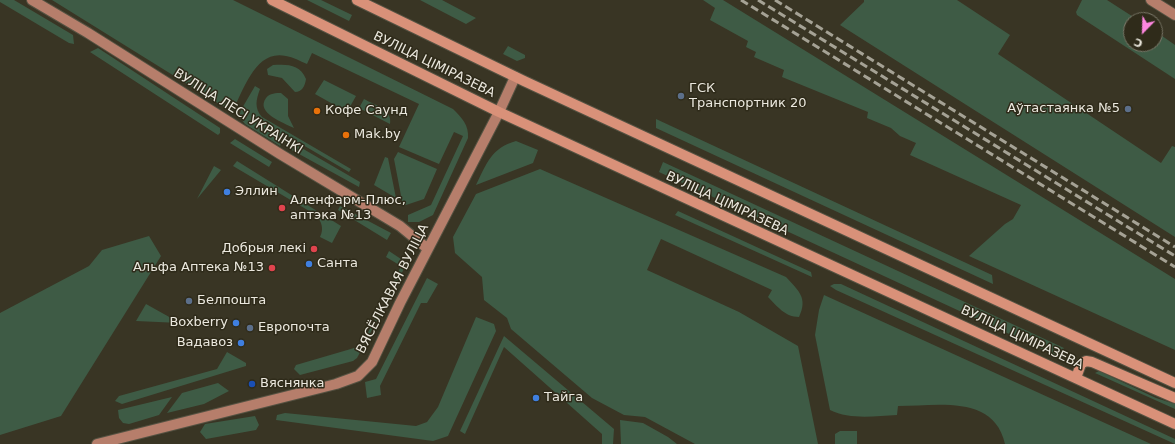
<!DOCTYPE html>
<meta charset="utf-8">
<style>
body{margin:0}
#map{position:relative;width:1175px;height:444px;overflow:hidden;background:#393524;font-family:"DejaVu Sans",sans-serif}
canvas{display:block}
.north{position:absolute;left:1123px;top:12px;width:40px;height:40px;box-sizing:border-box;background:#2f2b1a;border:1px solid #7a7768;border-radius:50%;rotate:203deg;font-size:11px;font-weight:700;line-height:16px;text-align:center;color:#ebe8de}
.north::after{content:'';display:block;margin:auto;width:14px;height:18px;background:#fe86e0;clip-path:polygon(50% 0,100% 100%,50% 72%,0 100%)}
</style>
<div id="map">
<canvas width="1175" height="444"></canvas>
<div class="north">С</div>
</div>
<script>
const g = document.querySelector('canvas').getContext('2d');
g.lineJoin = 'round';
function fill(path, color) { g.fillStyle = color; g.fill(path, 'evenodd'); }
function trace(path, color, width, dash) { g.strokeStyle = color; g.lineWidth = width; g.lineCap = dash ? 'butt' : 'round'; g.setLineDash(dash || []); g.stroke(path); }
function drawText(font, color, halo, rows, align = 'center') {
  g.font = font + ' "DejaVu Sans",sans-serif'; g.lineWidth = 3; g.setLineDash([]); g.textBaseline = 'middle'; g.strokeStyle = halo; g.fillStyle = color; for (const [text, x, y, turn = 0] of rows) {
    g.save(); g.translate(x, y); g.rotate((+turn || 0) * Math.PI / 180); g.textAlign = isNaN(turn) ? turn : align; if (halo) g.strokeText(text, 0, 0); g.fillText(text, 0, 0); g.restore();
  }
}
fill(new Path2D(`
 M0,0h14l59,35 1,9 -5,-1 -69,-41z
 M52,0h181l220,109c9,9 16,16 15,29l-35,77 -14,7h-11v-7l23,-10 32,-69 -9,-4 -15,32 -40,-17 20,-43 -107,-51 -5,11c-7,-3 -14,-7 -21,-8 -30,-7 -42,33 -53,54h-4z
 M307,0h14l31,15 -3,6z
 M420,0h22l34,18 -10,6z
 M703,0h20l452,279v71l-206,-94 36,-32 8,-5 8,-14 -111,-50 6,-12 -16,-7 -9,-8 -24,-10 1,-6 -86,-35 2,-7 -30,-13 2,-5 -10,-5 2,-6 -38,-21 5,-12z
 M864,0h93l53,35 -12,19 163,109 11,-17 3,1v90l-335,-212 24,-23z
 M1082,0h25l31,20h-7v24h24v-13l20,14v34l-98,-64 -1,-3z
 M508,46l17,9v3l-8,3 -14,-7z
 M98,48l122,80v5l-2,2 -128,-83z
 M273,65c14,-1 27,-1 33,14 -1,7 -4,13 -11,13l-13,-14 -14,-3 -1,-6z
 M324,80l32,16 -9,16 -32,-18z
 M255,86l5,3c-4,11 -6,19 2,28l89,52 -2,3 -63,-37 -6,11 -35,-22 -6,-7 2,-7z
 M281,93l7,6v17l6,12c-10,-5 -39,-15 -28,-30 4,-5 10,-5 15,-5z
 M364,99c10,6 29,10 26,25l-31,-16z
 M656,119l336,156 1,9 -337,-156z
 M235,139l37,23 -3,5 -39,-24z
 M516,141l22,9 -5,13 -57,22c11,-22 15,-37 40,-44z
 M293,143l67,39 -1,5 -69,-38z
 M398,152l39,17 -13,30 -21,7 -9,-47z
 M385,157l3,1 8,40 -22,-13z
 M237,161l104,65 -9,17 -12,-6c4,-8 2,-15 -4,-22l-83,-49z
 M663,162l401,186 -5,9 -400,-185z
 M214,166l7,4 -24,29z
 M540,169l246,108c13,14 22,21 13,40 -14,0 -22,-11 -31,-20l4,-7 -111,-51 -14,31 92,42 59,34 20,98h-123l-50,-27 -21,-2 -32,-17 -81,-69 -4,-11 -23,-18 -2,-23 -27,-24 -2,-16 23,-43z
 M340,206l51,27 -4,7 -49,-30z
 M678,211l133,61 1,5 -137,-62z
 M149,236l12,20 -100,160 -61,19v-122l89,-47 13,-16z
 M389,251l18,12 -11,21 -3,-1 8,-17 -15,-9z
 M427,278l11,6 -11,19h-6l-41,83 1,9 -14,3 -2,-16 11,-3z
 M834,284h7l334,155v5l-339,-154 -6,-4z
 M824,295l327,149h-146c-11,-50 -68,-38 -107,-38l-1,9c-22,1 -47,5 -67,-5l-15,-75 4,-25z
 M146,304l34,19 -44,-2z
 M384,307l-27,51 -4,3 -53,14 -6,-6 2,-4 65,-19 19,-37z
 M476,317l18,7 2,7 -48,105 -15,5 -157,-21 1,-5 8,-2 131,13 11,-4 11,-15z
 M504,336l110,93 -1,15h-11v-10l-98,-87 -39,87 -5,-3z
 M227,352l19,11v3l-124,38 -7,-3 4,-5 98,-27z
 M1099,371l57,27 19,6v5l-80,-36z
 M218,383l11,8 -25,13 -37,9 15,-20z
 M172,397l-13,18 -30,9 -6,-1 -4,-5 -1,-8z
 M255,416l4,9 -3,5 -50,9 -6,-7 5,-8z
 M620,420l23,3 25,14 9,7h-56z
 M840,431h17v13h-22v-10z`), '#3e5b45');
const secondary = new Path2D(`
 M32,0l56,33 192,121 120,72 28,23
 M1151,0l24,15
 M97,444l239,-60 22,-8 14,-14 28,-59 99,-191 16,-35`);
const primary = new Path2D(`
 M272,0l227,112 676,312
 M357,0l167,81 651,302
 M1076,378l5,-14 5,-3 6,1 83,36`);
trace(secondary, '#555242', 12);
trace(primary, '#555242', 12);
trace(secondary, '#b67e6b', 10);
trace(primary, '#d99179', 10);
trace(new Path2D(`
 M741,0l434,267
 M758,0l417,256
 M775,0l400,247`), '#a5a295', 3, [8, 4]);
for (const [x, y, r, color] of [
 [681,96,4,"#5c6f8a"],
 [1128,109,4,"#5c6f8a"],
 [317,111,4,"#e8710a"],
 [346,135,4,"#e8710a"],
 [227,192,4,"#3f7fe0"],
 [282,208,4,"#e0444e"],
 [314,249,4,"#e0444e"],
 [309,264,4,"#3f7fe0"],
 [272,268,4,"#e0444e"],
 [189,301,4,"#5c6f8a"],
 [236,323,4,"#3f7fe0"],
 [250,328,4,"#5c6f8a"],
 [241,343,4,"#3f7fe0"],
 [252,384,4,"#1a4fb4"],
 [536,398,4,"#3f7fe0"]
]) { const dot = new Path2D(); dot.arc(x, y, r, 0, 2 * Math.PI); g.fillStyle = color; g.fill(dot); trace(dot, '#2f2b1a', 1.5); }
drawText('13px', '#ebe8de', '#2f2b1a', [
 ["ВУЛІЦА ЦІМІРАЗЕВА",434,65,26],
 ["ВУЛІЦА ЛЕСІ УКРАІНКІ",238,112,32],
 ["ВУЛІЦА ЦІМІРАЗЕВА",727,204,25],
 ["ВЯСЁЛКАВАЯ ВУЛІЦА",393,289,-63],
 ["ВУЛІЦА ЦІМІРАЗЕВА",1022,338,25]
]);
drawText('13px', '#ebe8de', '#2f2b1a', [
 ["ГСК",689,89],
 ["Транспортник 20",689,104],
 ["Аўтастаянка №5",1120,109,"right"],
 ["Кофе Саунд",325,111],
 ["Mak.by",354,135],
 ["Эллин",235,192],
 ["Аленфарм-Плюс,",290,201],
 ["аптэка №13",290,216],
 ["Добрыя лекі",306,249,"right"],
 ["Санта",317,264],
 ["Альфа Аптека №13",264,268,"right"],
 ["Белпошта",197,301],
 ["Boxberry",228,323,"right"],
 ["Европочта",258,328],
 ["Вадавоз",233,343,"right"],
 ["Вяснянка",260,384],
 ["Тайга",544,398]
], 'left');
</script>
